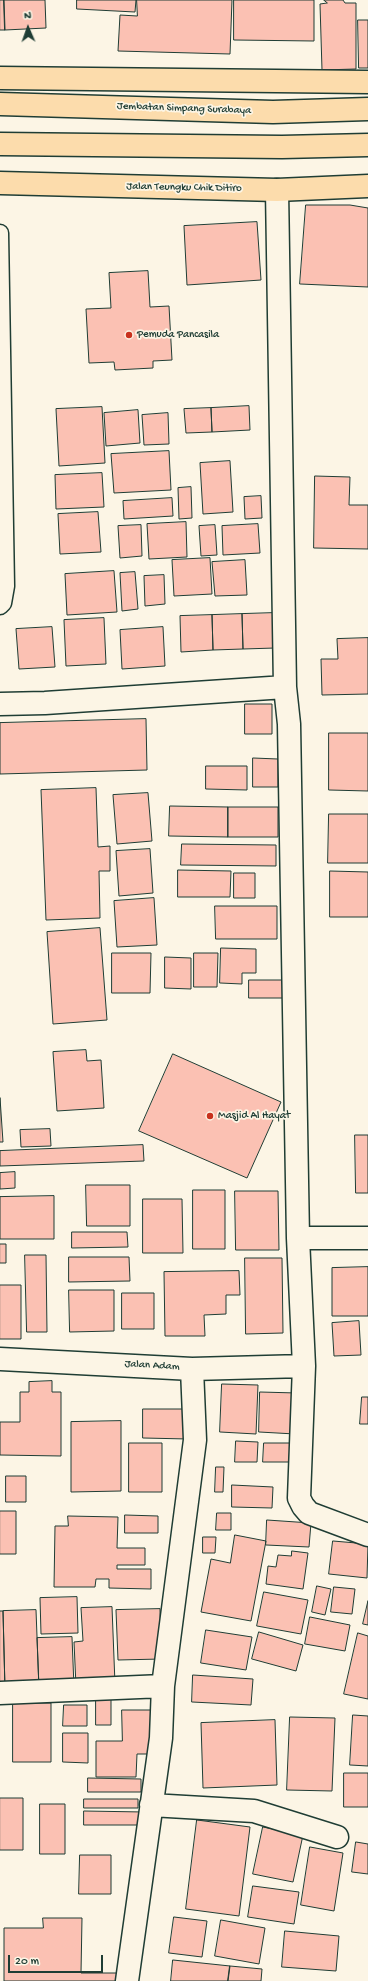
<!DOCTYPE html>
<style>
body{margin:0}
#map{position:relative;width:368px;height:1981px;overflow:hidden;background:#fcf5e5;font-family:"Gochi Hand",sans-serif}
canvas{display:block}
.north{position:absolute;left:8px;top:8px;width:40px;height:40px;-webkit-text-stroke:3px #fcf5e5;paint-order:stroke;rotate:358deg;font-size:11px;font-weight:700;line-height:16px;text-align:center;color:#1f3d34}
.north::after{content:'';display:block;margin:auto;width:14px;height:18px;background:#1f3d34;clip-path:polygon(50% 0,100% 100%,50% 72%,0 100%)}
.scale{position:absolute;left:8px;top:1955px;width:95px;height:18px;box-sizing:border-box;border:2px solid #1f3d34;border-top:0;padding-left:5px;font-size:12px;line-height:14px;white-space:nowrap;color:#1f3d34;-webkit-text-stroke:3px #fcf5e5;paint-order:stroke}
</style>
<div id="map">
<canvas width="368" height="1981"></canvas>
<div class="north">N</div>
<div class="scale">20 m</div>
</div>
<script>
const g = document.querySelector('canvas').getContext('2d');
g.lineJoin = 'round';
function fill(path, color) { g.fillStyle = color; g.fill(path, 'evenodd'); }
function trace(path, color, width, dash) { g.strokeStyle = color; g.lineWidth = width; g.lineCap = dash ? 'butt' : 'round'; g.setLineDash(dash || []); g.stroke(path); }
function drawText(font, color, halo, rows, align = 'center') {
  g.font = font + ' "Gochi Hand",sans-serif'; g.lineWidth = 3.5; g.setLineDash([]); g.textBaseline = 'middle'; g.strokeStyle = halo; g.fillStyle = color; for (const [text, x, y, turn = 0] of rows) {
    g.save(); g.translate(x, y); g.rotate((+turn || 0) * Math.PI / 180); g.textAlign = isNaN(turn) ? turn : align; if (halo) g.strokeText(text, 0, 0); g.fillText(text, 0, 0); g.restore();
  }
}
const building = new Path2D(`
 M0,0h4l1,30h-5z
 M4,0h41l1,28 -41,2z
 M77,0h59l-1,12 -58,-3z
 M137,0h95l-2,54 -112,-3 2,-36 17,1z
 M234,0h80v41l-80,-1z
 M324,0h19l2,3h11v66l-34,1 -2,-66 7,-1z
 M358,20h10v48h-9z
 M306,205h44l18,3v79l-68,-3z
 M257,222l4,58 -74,5 -3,-59z
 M148,271l2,36 19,-1 3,54 -19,1v7l-38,2 -1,-8 -25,1 -3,-54 25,-1 -2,-35z
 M249,406l1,24 -38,2 -1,-24z
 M102,407l3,56 -46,3 -3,-57z
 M211,408l1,24 -26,1 -2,-24z
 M138,410l2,33 -34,3 -2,-33z
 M168,413l1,31 -25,1 -2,-30z
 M169,451l2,39 -57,3 -3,-39z
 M230,461l3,51 -30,2 -3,-51z
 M102,473l2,34 -48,2 -1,-34z
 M315,476l35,1 -1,28h19v44l-54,-1z
 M191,487l1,31 -13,1 -1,-31z
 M261,496l1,22 -17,1 -1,-22z
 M172,498l1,18 -49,3 -1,-18z
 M98,512l3,40 -41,2 -2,-40z
 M186,522l1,35 -38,2 -2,-35z
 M258,524l2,29 -37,2 -1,-29z
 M141,525l1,31 -22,2 -2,-32z
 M215,525l2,30 -16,1 -2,-30z
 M210,558l2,36 -38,2 -2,-36z
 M245,560l2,35 -32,1 -3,-34z
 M114,571l3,41 -50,3 -2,-41z
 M135,572l3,37 -16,2 -2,-38z
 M164,575l1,29 -20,2 -1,-30z
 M274,613l1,35 -32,1 -1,-35z
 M242,614l1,35 -30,1 -1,-35z
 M212,615l1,35 -32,2 -1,-36z
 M104,618l2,46 -40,2 -2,-46z
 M52,627l3,40 -36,2 -3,-40z
 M163,627l2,39 -43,3 -2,-39z
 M368,638v56l-46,1 -1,-36h17l-1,-20z
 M245,704h27v30h-27z
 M146,719l1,51 -147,4v-51z
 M329,733h39v58l-39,-1z
 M253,758l25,1v28h-25z
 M206,766h41v24l-41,-1z
 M96,788l2,59 12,-1v25h-11l1,47 -54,2 -5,-130z
 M148,793l4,48 -35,3 -4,-49z
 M170,806l58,1v30l-59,-1z
 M228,807h50v30h-50z
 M329,814h39v49h-40z
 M182,844l94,1v21l-95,-1z
 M150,849l3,44 -34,3 -3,-45z
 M178,870l53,1 -1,26h-52z
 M330,871l38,1v45h-38z
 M234,873h21v25h-21z
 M154,898l3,47 -40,2 -3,-46z
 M215,906h62v33h-61z
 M100,928l7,92 -54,4 -6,-92z
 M221,948l35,1v24h-14v11l-22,-1z
 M112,953h39l-1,40h-38z
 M194,953h24l-1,34h-23z
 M165,957l26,1v31l-26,-1z
 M249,980h41v18h-41z
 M86,1050l1,11 14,-1 3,48 -47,3 -4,-59z
 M173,1054l108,48 -34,76 -108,-47z
 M0,1098l3,44h-3z
 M50,1129l1,17 -30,1 -1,-17z
 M355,1135h13v58h-12z
 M143,1145l1,16 -144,5v-15z
 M15,1172v16l-15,1v-16z
 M86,1185h44v41h-43z
 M193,1190h32v59h-32z
 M235,1191h43l1,59h-43z
 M54,1196v43h-54v-42z
 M143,1199h39l1,54h-40z
 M72,1232h55l1,15 -56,1z
 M0,1244h6v19h-6z
 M25,1255h21l1,77h-20z
 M69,1257h60l1,24 -61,1z
 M245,1258h37l1,75 -37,1z
 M368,1267v49h-36v-48z
 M239,1271l1,24h-14v19l-22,1 1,21h-40l-1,-64z
 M0,1285h21v54h-21z
 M69,1290h45v41l-44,1z
 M122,1293h32v36h-32z
 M359,1321l2,34 -27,1 -2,-33z
 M52,1381v11h9v64l-61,-1v-33h20v-30h9v-10z
 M222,1384l36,1 -2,49 -36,-2z
 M260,1392l37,1 -2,41 -36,-2z
 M362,1397h6v27h-8z
 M143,1409h45v30l-45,-1z
 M121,1421v70l-50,1v-70z
 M236,1441l22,1 -1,20h-22z
 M129,1443h33v49h-33z
 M264,1443h26l-1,19h-26z
 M216,1467h8l-1,25h-8z
 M6,1476h20v26h-20z
 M232,1485l41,2 -1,21 -40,-1z
 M0,1511h16v43h-16z
 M217,1513h14v17h-15z
 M125,1515l33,1v17h-33z
 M68,1516l50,1 -1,31h28v17h-28v4h34v20l-42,-1v-9h-13l-1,8h-41l1,-61h13z
 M267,1520l44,3 -2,24 -43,-2z
 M235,1535l31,6 -15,80 -50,-9 10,-53 19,4z
 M203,1537h13l-1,16h-12z
 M333,1541l35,3 -1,34 -38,-4z
 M292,1551l16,2 -5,36 -37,-5 2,-18 8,1 2,-12 13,1z
 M317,1586l14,3 -6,26 -13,-3z
 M334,1587l21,2 -3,25 -21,-2z
 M264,1592l44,8 -7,34 -44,-8z
 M77,1597l1,36 -37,1 -1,-36z
 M368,1601v24l-5,-1z
 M112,1607l3,77 -39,2 -2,-44 9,-1 -2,-33z
 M160,1609l1,50 -43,1 -2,-50z
 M36,1610l3,79 -34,1 -2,-79z
 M0,1611h3l2,79h-5z
 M310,1617l40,8 -5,26 -40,-7z
 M206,1630l46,7 -6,33 -45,-7z
 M259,1632l44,13 -7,26 -44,-12z
 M358,1633l10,3v63l-24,-5z
 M72,1637l2,50 -35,2 -2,-51z
 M193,1675l60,4 -2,26 -59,-3z
 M96,1699h15v26h-15z
 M13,1703h38v59h-38z
 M64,1705h23v21h-24z
 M122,1710h34v44h-19l-1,23h-40v-36h26z
 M353,1715l15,1v50l-18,-1z
 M290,1717l45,1 -3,73 -45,-1z
 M275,1720l2,65 -74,3 -2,-65z
 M63,1733h25v30l-25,-1z
 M344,1773h24v34h-24z
 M88,1778l53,1v13h-53z
 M0,1798h23v52h-23z
 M84,1799h54v9h-54z
 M40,1804h25v50h-25z
 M84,1811l60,1v13h-60z
 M197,1820l53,7 -11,89 -53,-7z
 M263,1827l40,8 -10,47 -40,-8z
 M356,1842l12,2v30l-16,-2z
 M310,1847l33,6 -9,58 -33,-6z
 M80,1855h31v39h-32z
 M253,1886l46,6 -5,32 -46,-7z
 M174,1917l33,4 -5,36 -33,-4z
 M43,1918h39l-1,55h38v8h-115v-53h39z
 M221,1920l44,8 -6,36 -44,-8z
 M285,1931l54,5 -3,35 -54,-4z
 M173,1960l57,6 -2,15h-57z
 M230,1966l32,3 -1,12h-33z`);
fill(building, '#fbc1b3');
trace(building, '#1f3d34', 1);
const service = new Path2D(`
 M0,233l6,353 -3,17 -3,3`);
const minor = new Path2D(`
 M277,190l8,497
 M0,704l45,-1 240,-16 4,37 9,514 6,128 -5,132 4,8 6,7 59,22
 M298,1238h70
 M0,1359l192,10 112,-3
 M0,1693l163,-7
 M151,1805l103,6 83,26
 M127,1981l34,-243 2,-52 32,-246 -3,-71`);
const trunk = new Path2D(`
 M0,78l368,4
 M0,104l273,8 95,-3
 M0,144l282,3 86,-2
 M0,183l277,7 91,-4`);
trace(service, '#1f3d34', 19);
trace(minor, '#1f3d34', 25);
trace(trunk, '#1f3d34', 25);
trace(service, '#fcf5e5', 16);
trace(minor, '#fcf5e5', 22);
trace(trunk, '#fcdcac', 22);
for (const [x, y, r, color] of [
 [129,335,4,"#c8321e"],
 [210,1116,4,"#c8321e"]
]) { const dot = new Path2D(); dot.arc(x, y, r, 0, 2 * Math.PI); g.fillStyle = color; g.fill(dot); trace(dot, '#fcf5e5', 1.5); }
drawText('11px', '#1f3d34', '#fcf5e5', [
 ["Jembatan Simpang Surabaya",184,109,2],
 ["Jalan Teungku Chik Ditiro",184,188,1],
 ["Jalan Adam",152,1366,3]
]);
drawText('11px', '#1f3d34', '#fcf5e5', [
 ["Pemuda Pancasila",137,335],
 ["Masjid Al Hayat",218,1116]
], 'left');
</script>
